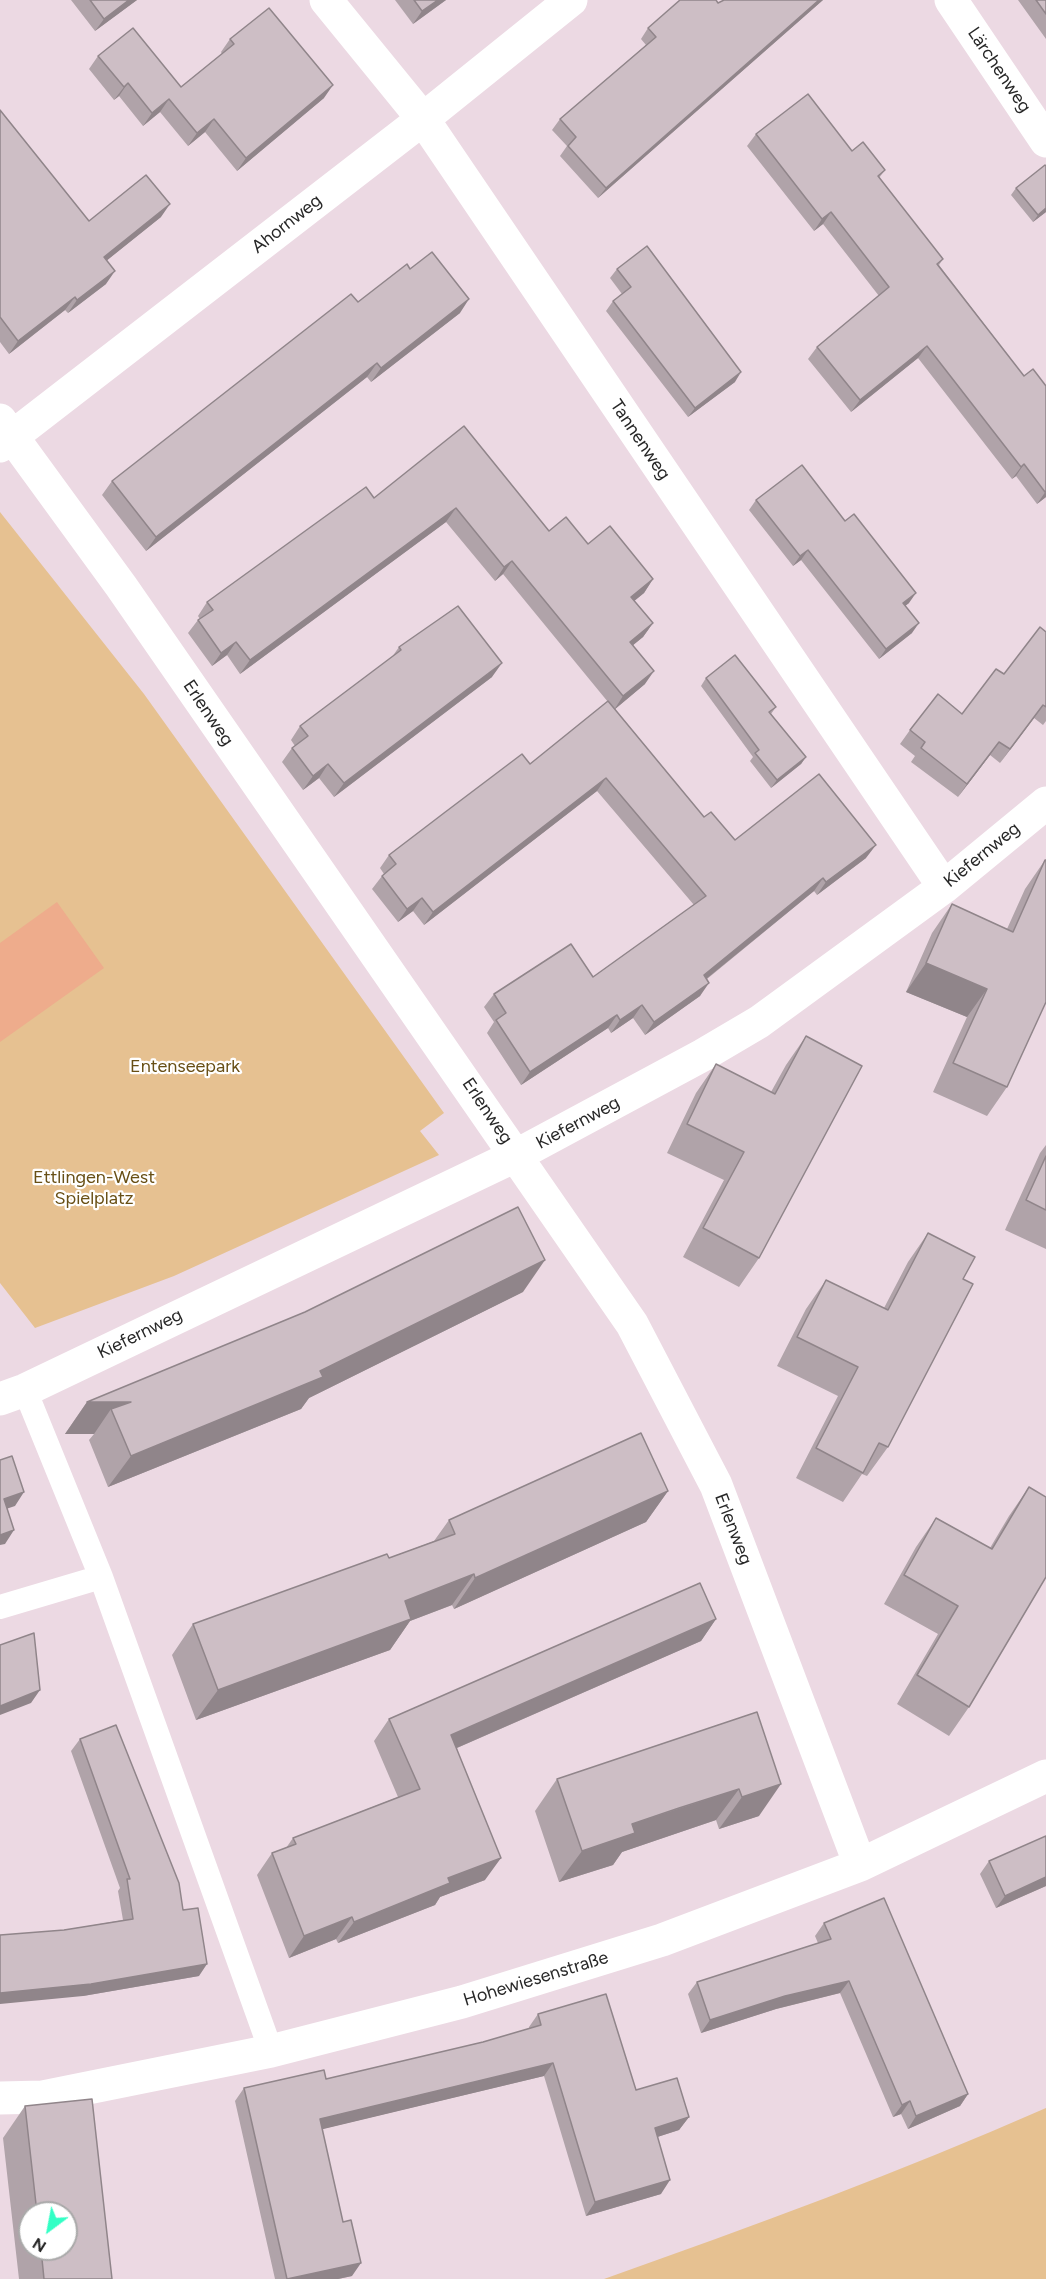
<!DOCTYPE html>
<meta charset="utf-8">
<style>
body{margin:0}
#map{position:relative;width:1046px;height:2279px;overflow:hidden;background:#ecd9e3;font-family:Figtree,sans-serif}
canvas{display:block}
.north{position:absolute;left:18px;top:2201px;width:60px;height:60px;box-sizing:border-box;background:#fff;border:2px solid #a9a9a9;border-radius:50%;rotate:212deg;font-size:16px;font-weight:700;line-height:24px;text-align:center;color:#282828}
.north::after{content:'';display:block;margin:auto;width:21px;height:27px;background:#32ffc5;clip-path:polygon(50% 0,100% 100%,50% 72%,0 100%)}
</style>
<div id="map">
<canvas width="1046" height="2279"></canvas>
<div class="north">N</div>
</div>
<script>
const g = document.querySelector('canvas').getContext('2d');
g.lineJoin = 'round';
function fill(path, color) { g.fillStyle = color; g.fill(path, 'evenodd'); }
function trace(path, color, width, dash) { g.strokeStyle = color; g.lineWidth = width; g.lineCap = dash ? 'butt' : 'round'; g.setLineDash(dash || []); g.stroke(path); }
function drawText(font, color, halo, rows, align = 'center') {
  g.font = font + ' Figtree,sans-serif'; g.lineWidth = 4.5; g.setLineDash([]); g.textBaseline = 'middle'; g.strokeStyle = halo; g.fillStyle = color; for (const [text, x, y, turn = 0] of rows) {
    g.save(); g.translate(x, y); g.rotate((+turn || 0) * Math.PI / 180); g.textAlign = isNaN(turn) ? turn : align; if (halo) g.strokeText(text, 0, 0); g.fillText(text, 0, 0); g.restore();
  }
}
fill(new Path2D(`
 M0,512l144,182 300,419 -24,18 19,24 -265,121 -139,52 -35,-45z
 M1046,2108v171h-442c149,-53 297,-107 442,-171z`), '#e6c191');
fill(new Path2D(`
 M57,902l47,66 -104,74v-99z`), '#eeac8c');
trace(new Path2D(`
 M25,1390l76,187 170,474
 M0,1607l101,-30`), '#fff', 24);
trace(new Path2D(`
 M326,0l97,119 521,768
 M951,0l95,141
 M0,420l121,166 511,738 84,161 144,380
 M0,446l423,-327 148,-119
 M0,1399l25,-9 492,-235 186,-100 56,-33 185,-135 102,-84
 M0,2098l43,-1 228,-46 191,-49 200,-62 198,-75 186,-89`), '#fff', 33);
fill(new Path2D(`
 M71,0h66l-42,31z
 M395,0h51l-33,24z
 M823,0l-225,198 -38,-42 7,-10 -15,-16 8,-11 86,-74 -5,-6 7,-11 70,-25z
 M1018,0h28v39z
 M230,39l94,59 -87,73 -32,-39 -17,14 -28,-34 -17,14 -24,-30 -5,4 -25,-31 9,-13 83,31 41,-33 -1,-2z
 M0,110l89,111 72,-4 -54,43 -1,24 -38,29 -3,-3 -56,44 -9,-12z
 M756,134l96,17 33,19 -6,8 64,81 -4,6 85,111 22,121 -9,7 -21,-28 -4,3 -94,-121 -67,54 -43,-53 9,-12 62,-51 -56,-72 -9,7 -67,-85z
 M1046,166v46l-13,10 -22,-27 5,-7z
 M410,269l50,44 -89,69 -4,-5 -221,174 -44,-56 10,-14 246,-179z
 M617,269l118,113 -47,35 -82,-106 7,-10 9,-7 -12,-16z
 M464,426l85,105 39,13 65,35 -9,14 -10,8 19,22 -10,14 -10,8 12,39 -30,25 89,108 31,23 131,18 -49,37 -3,-4 -107,88 -7,17 -55,39 -12,-17 -22,15 -3,-5 -87,57 -34,-52 7,-11 -10,-15 10,-13 99,-17 101,-72 -97,-114 -173,134 -11,-14 -15,11 -26,-33 10,-13 2,-2 -4,-6 9,-13 141,-91 78,-62 -105,-128 -8,7 -49,-59 -206,152 -13,-19 -15,11 -24,-33 10,-13 2,-1 -2,-3 9,-14 167,-104z
 M756,500l153,103 -4,3 7,27 -33,26 -78,-99 -8,6 -44,-56z
 M1046,632v89l-3,4 -9,-7 -34,45 -10,-8 -32,42 -47,-35 4,-6 -15,-12 10,-14 52,-16 42,-40z
 M399,647l93,30 -158,120 -15,-19 -16,12 -21,-28 10,-14 3,-2 -4,-6 9,-14 92,-69z
 M706,678l70,29 -5,7 35,43 -5,7 -30,24 -21,-27 3,-4 -52,-71z
 M1045,860l-38,227 -20,29 -54,-24 34,-75 -61,-25 26,-59 20,-29 55,25 18,-40z
 M806,1036l-47,222 -20,29 -56,-30 41,-77 -57,-27 29,-60 20,-29 55,28 15,-27z
 M1046,1145v104l-41,-19 35,-77z
 M928,1233l35,46 -75,168 -21,29 -5,-2 -19,28 -47,-24 42,-82 -61,-30 29,-57 20,-29 58,28 24,-46z
 M523,1292l-214,106 -8,11 -193,78 -19,-47 5,-6h-29l22,-32z
 M1029,1487l-60,220 -20,29 -52,-32 41,-70 -54,-30 32,-57 20,-29 54,30 19,-32z
 M668,1491l-22,31 -192,87 -2,-4 -42,16 -20,29 -194,70 -24,-65 21,-31 196,-66 45,-17 15,-21z
 M716,1619l-15,22 -244,107 28,132 -45,17 -5,8 -97,38 -2,-4 -47,19 -32,-83 15,-22 14,-5 7,-10 105,-41 -24,-56 15,-22z
 M757,1712l2,104 -40,13 -3,-9 -59,20 -35,12 -9,13 -54,17 -24,-71 22,-32z
 M80,1739l103,171 16,66 -116,20 -19,-66 59,-10 -5,-29 2,-3 -49,-137z
 M989,1861l57,25 -50,22 -16,-34z
 M824,1923l144,171 -8,12 -52,23 -7,-15 -8,3 -53,-124 -64,16 -75,24 -13,-39 9,-12 121,-39 -3,-7z
 M538,2014l98,76 53,27 -10,13 -22,7 4,57 -75,22 -42,-140 -222,53 30,147 -14,3h-63l-40,-178 9,-13 82,-9 157,-37 46,-13v-2z
 M25,2106l87,173h-93l-16,-141zM30,2213h36v36h-36z`), '#b0a3a9');
fill(new Path2D(`
 M129,0h8l-42,31 9,-12z
 M438,0h8l-33,24 9,-13z
 M819,0h4l-225,198 8,-10z
 M128,83l-9,13 -5,4 10,-13z
 M333,85l-9,13 -87,73 9,-13z
 M169,99l-9,13 -17,14 9,-13z
 M214,119l-9,13 -17,14 9,-13z
 M170,204l-9,13 -66,53 9,-13z
 M1046,208v4l-13,10 5,-7z
 M831,212l-8,12 -9,7 8,-12z
 M115,271l-9,13 -38,29 9,-13z
 M75,297l-10,13 -56,44 9,-13z
 M469,299l-9,14 -89,69 10,-14z
 M927,346l-9,12 -67,54 9,-12z
 M377,363l-10,14 -221,174 10,-14z
 M741,372l-6,10 -47,35 7,-9z
 M1024,464l-8,12 -4,3 9,-12z
 M1046,491v6l-9,7z
 M456,508l-10,14 -206,152 10,-14z
 M808,550l-7,10 -8,6 7,-10z
 M512,561l-9,13 -8,7 9,-14z
 M653,579l-9,14 -22,18 9,-14z
 M916,593l-7,10 -13,10 7,-10z
 M653,623l-10,14 -22,18 9,-13z
 M919,623l-7,10 -33,26 7,-10z
 M236,642l-9,13 -15,11 9,-13z
 M502,663l-10,14 -158,120 10,-14z
 M654,671l-9,13 -31,26 9,-14z
 M1043,705l-9,13 -34,45 10,-14z
 M999,742l-9,13 -32,42 9,-13z
 M806,757l-5,7 -30,24 6,-8z
 M328,764l-9,14 -16,12 10,-14z
 M606,778l-9,13 -173,134 9,-13z
 M876,845l-10,13 -49,37 9,-13z
 M823,878l-9,13 -119,97 9,-13z
 M422,898l-9,13 -15,11 9,-13z
 M926,963l61,26 -20,28 -61,-25z
 M709,983l-9,13 -55,39 9,-13z
 M642,1005l-9,13 -22,15 9,-13z
 M617,1015l-9,13 -87,57 9,-13z
 M545,1260l-22,32 -214,106 -8,11 -193,78 23,-31 189,-85z
 M87,1402h44l-20,7 -17,25h-29z
 M668,1491l-22,31 -192,87 21,-31z
 M24,1492l-9,14 -15,5 4,-12z
 M14,1530l-9,14 -5,1v-10z
 M474,1574l-22,31 -42,16 -20,29 -194,70 22,-30 187,-89z
 M716,1619l-15,22 -265,116 15,-22z
 M40,1690l-9,13 -31,12v-9z
 M781,1784l-22,32 -40,13 23,-32z
 M739,1789l-23,31 -94,32 -9,13 -54,17 23,-31 50,-27z
 M501,1858l-16,22 -45,17 -5,8 -97,38 16,-21 94,-44z
 M1046,1877v9l-50,22 9,-12z
 M352,1917l-16,22 -47,19 15,-22z
 M207,1964l-8,12 -116,20 -83,8v-11z
 M849,1981l-9,12 -64,16 -75,24 9,-13 75,-24z
 M553,2063l-9,13 -233,56 9,-13z
 M968,2094l-8,12 -52,23 8,-13z
 M910,2101l-9,13 -8,3 9,-12z
 M689,2117l-10,13 -34,11 10,-13z
 M670,2180l-9,14 -75,22 9,-14z
 M361,2263l-9,13 -14,3h-51z`), '#90858a');
const building = new Path2D(`
 M90,0h39l-25,19z
 M414,0h24l-16,11z
 M680,0h36l2,3 6,-3h95l-213,188 -38,-42 8,-9 -16,-18 96,-82 -8,-9z
 M1036,0h10v14z
 M269,8l64,77 -87,73 -32,-39 -17,14 -28,-34 -17,14 -24,-30 -4,4 -26,-31 35,-28 48,59 53,-43 -4,-5z
 M808,94l44,57 11,-9 22,28 -7,6 65,83 -6,5 87,112 9,-7 13,17v105l-1,1 -21,-28 -3,3 -94,-121 -67,54 -43,-53 72,-60 -58,-75 -9,7 -66,-85z
 M0,110l89,111 57,-46 24,29 -66,53 11,14 -38,29 -2,-3 -57,44 -18,-24z
 M1045,165l1,1v42l-8,7 -22,-27z
 M647,246l94,126 -46,36 -82,-107 18,-14 -14,-18z
 M432,252l37,47 -88,69 -4,-5 -221,174 -44,-56 239,-187 7,8 49,-38 3,5z
 M464,426l85,105 17,-14 22,27 22,-18 43,53 -22,18 22,26 -23,19 24,29 -31,25 -111,-135 -8,6 -48,-59 -206,152 -14,-18 -15,11 -23,-33 15,-10 -6,-8 159,-115 8,11z
 M802,465l43,56 9,-7 62,79 -13,10 16,20 -33,26 -78,-99 -8,6 -44,-56z
 M458,606l44,57 -158,120 -16,-19 -15,12 -21,-28 16,-12 -8,-10 101,-76 -2,-3z
 M1040,627l6,5v75l-3,-2 -33,44 -11,-7 -32,42 -46,-36 4,-6 -15,-12 28,-36 24,20 34,-45 8,5z
 M735,655l41,52 -7,5 37,45 -29,23 -22,-27 4,-3 -53,-72z
 M608,701l96,116 7,-5 24,28 84,-66 57,71 -50,37 -3,-4 -119,97 5,8 -55,39 -12,-17 -22,15 -3,-5 -87,57 -34,-52 10,-7 -12,-19 77,-50 22,33 113,-81 -100,-118 -173,134 -11,-14 -15,11 -25,-33 14,-12 -7,-9 55,-42 78,-59 8,10z
 M1045,860h1v142l-39,85 -54,-24 34,-74 -61,-26 26,-59 61,28z
 M806,1036l56,30 -103,192 -56,-30 41,-76 -57,-28 29,-60 59,30z
 M1046,1156v54l-20,-10z
 M518,1207l27,53 -225,111 3,6 -192,79 -20,-47 20,-7h-44l218,-90z
 M928,1233l47,24 -12,22 10,5 -85,163 -9,-4 -16,30 -47,-25 42,-81 -61,-30 29,-57 62,30z
 M641,1433l27,58 -193,87 -1,-4 -69,27 6,18 -193,71 -25,-66 194,-70 2,4 66,-24 -6,-14z
 M12,1456l12,36 -20,7 10,31 -14,5v-75z
 M1029,1487l17,10v80l-77,130 -52,-32 41,-69 -54,-31 32,-57 56,31z
 M700,1583l16,36 -265,116 50,123 -53,20 2,5 -96,39 -2,-5 -48,19 -32,-83 24,-9 -3,-6 127,-49 -31,-70z
 M34,1633l6,57 -40,16v-61z
 M757,1712l24,72 -39,13 -3,-8 -60,19 -47,16 3,9 -53,18 -25,-72z
 M116,1725l63,158 4,27 15,-2 9,56 -116,20 -91,9v-58l64,-5 69,-11 -6,-40h3l-50,-140z
 M1046,1836v41l-41,19 -16,-35z
 M884,1898l84,196 -52,22 -6,-15 -8,4 -53,-124 -64,15 -75,24 -13,-38 134,-43 -7,-16z
 M606,1994l30,96 41,-12 12,39 -34,11 15,52 -75,22 -42,-139 -233,56 23,103 8,-2 10,43 -74,16 -43,-191 80,-18 2,9 157,-37 58,-17 -3,-11z
 M92,2099l20,180h-68l-3,-30h25v-36h-29l-12,-107z`);
fill(building, '#cdbec5');
trace(building, '#90858a', 1.5);
drawText('18px', '#282828', '#fff', [
 ["Lärchenweg",999,70,56],
 ["Ahornweg",287,224,-38],
 ["Tannenweg",640,440,56],
 ["Erlenweg",208,713,56],
 ["Kiefernweg",982,855,-39],
 ["Erlenweg",487,1111,56],
 ["Kiefernweg",578,1123,-28],
 ["Kiefernweg",140,1334,-26],
 ["Erlenweg",733,1529,69],
 ["Hohewiesenstraße",536,1979,-17]
]);
drawText('18px', '#684f15', '#fff', [
 ["Entenseepark",185,1067],
 ["Ettlingen-West",94,1178],
 ["Spielplatz",94,1199]
]);
</script>
